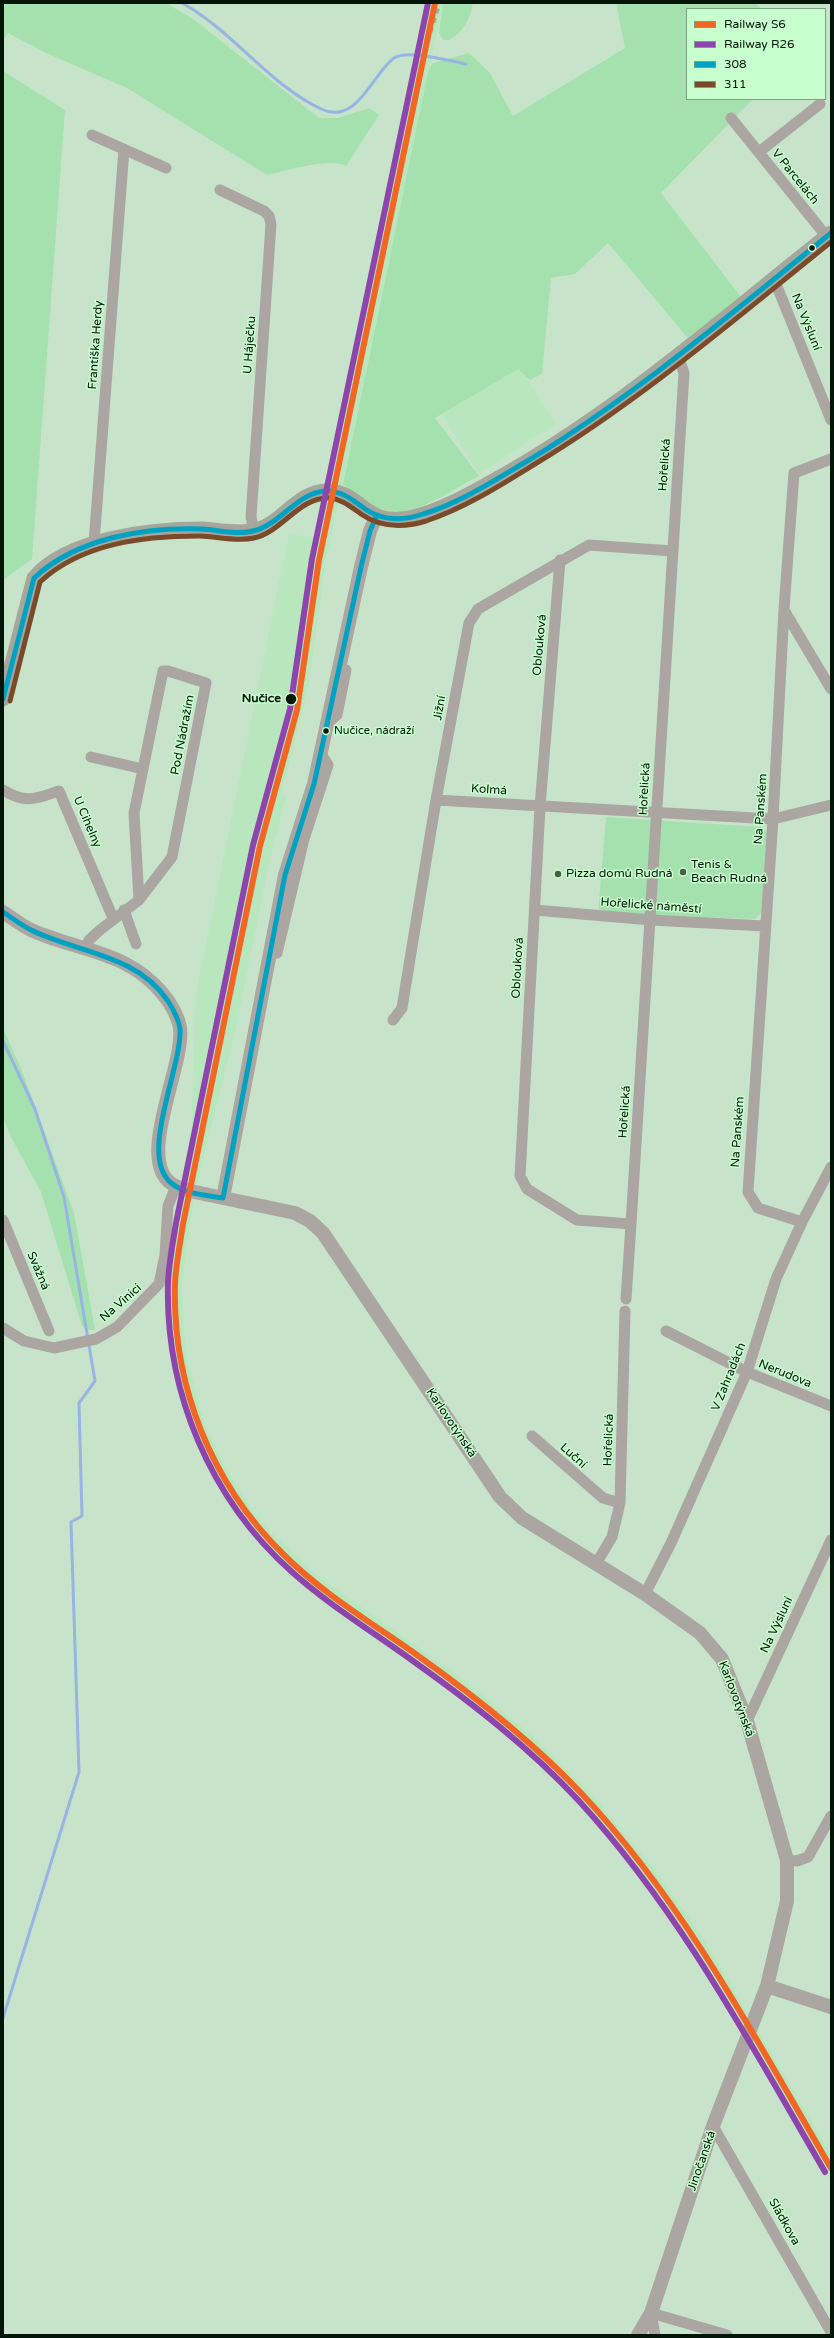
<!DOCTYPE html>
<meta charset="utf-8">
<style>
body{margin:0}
#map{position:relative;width:834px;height:2338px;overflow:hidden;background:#c7e4ca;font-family:"Varela Round",sans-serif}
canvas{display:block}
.frame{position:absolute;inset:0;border:4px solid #031506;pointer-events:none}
.legend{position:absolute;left:686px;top:8px;width:140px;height:92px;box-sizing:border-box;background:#c7ffce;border:1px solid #79a17e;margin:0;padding:5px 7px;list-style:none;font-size:12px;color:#031506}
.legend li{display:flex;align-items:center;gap:8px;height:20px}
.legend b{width:20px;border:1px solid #79a17e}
</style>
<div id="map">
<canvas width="834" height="2338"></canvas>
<div class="frame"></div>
<ul class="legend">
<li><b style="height:5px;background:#f26522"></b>Railway S6</li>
<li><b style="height:5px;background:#8e44ad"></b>Railway R26</li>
<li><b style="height:5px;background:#00a2c4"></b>308</li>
<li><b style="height:5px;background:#7a4b2a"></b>311</li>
</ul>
</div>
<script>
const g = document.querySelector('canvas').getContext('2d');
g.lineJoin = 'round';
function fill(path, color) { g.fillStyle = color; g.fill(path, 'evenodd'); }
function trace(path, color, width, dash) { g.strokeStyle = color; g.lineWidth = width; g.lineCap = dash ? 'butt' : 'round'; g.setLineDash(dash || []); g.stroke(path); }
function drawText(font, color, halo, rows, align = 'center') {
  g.font = font + ' "Varela Round",sans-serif'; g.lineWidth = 3; g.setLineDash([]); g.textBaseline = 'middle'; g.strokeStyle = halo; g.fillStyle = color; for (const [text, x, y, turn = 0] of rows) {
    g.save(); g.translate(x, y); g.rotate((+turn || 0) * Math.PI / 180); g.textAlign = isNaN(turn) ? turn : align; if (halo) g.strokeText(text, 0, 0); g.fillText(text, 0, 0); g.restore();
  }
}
fill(new Path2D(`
 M428,3h15l-117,558 -18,129 -26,102 4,5 -15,59 -38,185 -36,143 -7,41 -8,58 2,52 5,31 14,53 21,46 30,47 18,21 45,42 147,105 66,54 57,55 66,79 39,53 22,35 117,198v28l-88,-151 -63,-103 -62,-82 -75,-81 -51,-46 -184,-133 -47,-44 -18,-21 -32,-49 -21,-48 -15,-55 -5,-32 -2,-55 24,-156 3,-128 94,-465 27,5z
 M518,364l38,60 -77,50 -37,-59z`), '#b8e7be');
fill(new Path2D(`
 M3,3h163l27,16 126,99h19l31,-10 10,7 -33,51c-17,-9 -59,5 -79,9l-140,-87 -81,-35 -38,-20 -5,8z
 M443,3h30c-3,15 -9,29 -24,37h-6l-4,-7z
 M616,3h139l7,6h-75v90h66l-92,94 80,104 -53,41 -80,-95 -33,31 -24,4 -9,96 -12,6 -12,-11 -83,49 44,58c-53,28 -84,59 -136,8l86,-416 4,-5 36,-10 21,20 23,43 112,-68z
 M3,71l62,39 -33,449 -29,21z
 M606,817l155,10 6,5 -6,81 -6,6 -157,-6z
 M3,1028l19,43 52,142 21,117h-9l-4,-4 -41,-134 -30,-55 -8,-20z`), '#a5e1ae');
trace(new Path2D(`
 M182,3c51,28 86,81 139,106 36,17 51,-35 73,-51 13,-9 56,3 72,6
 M3,1041l32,68 29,88 31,184 -16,22 3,113 -11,6 8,250 -76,246`), '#97b4e2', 3);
trace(new Path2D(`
 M731,118l96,119
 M92,135l74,33
 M759,152l61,-48
 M220,190l44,21 5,5 2,8 -20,293 3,14
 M774,279l57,141
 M94,543l30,-394
 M560,560l-20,247 -20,369 7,13 50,31 54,4 -5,75
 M784,610l47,79
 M328,723l9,-8 9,-45
 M91,757l52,12
 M3,790c23,14 32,9 56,1l54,127
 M436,800l337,19 58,-14
 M124,910l12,34
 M535,910l116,10 114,6
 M86,949l3,-9 11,-10 39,-30 33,-43 34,-174 -38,-12h-5l-29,142 5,87
 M270,954l7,-1 27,-114 24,-74 -7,-11
 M393,1020l9,-12 34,-208 33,-177 9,-14 111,-64 83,6
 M3,1220l46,111
 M802,1222l-44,-14 -10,-16 25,-373 11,-210 10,-136 37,-14
 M631,1224l53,-851 -6,-17
 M3,1328l21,13 30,7 42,-9 21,-12 42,-43 6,-29 3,-49 8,-20
 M666,1331l81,41 84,34
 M532,1436l71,62 17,5
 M596,1564l16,-27 8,-34 5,-192
 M645,1594l26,-51 76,-171 29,-93 26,-57 29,-55
 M747,1721l84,-181
 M787,1860l10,1 11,-4 23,-41
 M713,2126l118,206
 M655,2335l-4,-22 76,22`), '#aba6a1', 11);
trace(new Path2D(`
 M3,912c9,6 18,13 28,18 47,21 97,21 131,63 8,9 16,23 18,35 5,37 -45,132 -8,156 11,7 25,8 37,11 29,6 57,12 86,18l15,8 13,12 177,264 22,21 123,76 55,39 22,26 25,62 40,139v41l-20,85 -54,140 -62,187 -13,22
 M223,1198l62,-323 29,-91 47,-217 9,-36 6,-14
 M767,1986l64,21`), '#aba6a1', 14);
trace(new Path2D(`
 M3,699l31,-121c33,-40 119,-49 168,-49 17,1 34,5 51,2 28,-5 45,-42 76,-40 33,2 34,35 80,27 34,-7 70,-29 100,-46 116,-67 217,-156 322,-239`), '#a7a69d', 15);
trace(new Path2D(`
 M428,42l12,-39`), '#9fa89b', 3, [5, 5]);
trace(new Path2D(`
 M3,699l31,-121c43,-40 110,-51 168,-49 17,1 34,6 51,2 28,-6 45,-41 76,-40 15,1 25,10 36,18 18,12 38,12 58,5 37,-11 72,-34 106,-54 108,-66 204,-148 302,-227
 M3,912c9,6 18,13 28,18 47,23 105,24 137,71 5,8 11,18 12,28 2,38 -40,123 -11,152 12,13 37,14 54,17l62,-323 29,-91 47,-217 9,-36 6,-14`), '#00a2c4', 5);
trace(new Path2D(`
 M10,701l30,-119c42,-39 104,-46 159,-46 18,0 36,6 55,2 28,-6 45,-41 75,-40 13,1 22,9 32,16 20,14 42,14 65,7 39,-13 75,-36 109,-57 106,-64 200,-145 296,-222`), '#7a4b2a', 5);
trace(new Path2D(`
 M435,3l-116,557 -22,150 -37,136 -77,378c-3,20 -7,40 -8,59 -3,102 36,200 108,271 40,40 89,69 134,101 59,42 116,87 165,139 103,110 174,245 249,374`), '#f26522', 6);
trace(new Path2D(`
 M428,3l-116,556 -22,150 -37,136 -77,378c-3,19 -7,39 -8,59 -3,110 42,217 124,290 37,33 81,60 121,89 59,42 117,87 166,140 101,110 171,242 246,371`), '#8e44ad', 6);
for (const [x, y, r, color] of [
 [812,248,3.5,"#031506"],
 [291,699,6,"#031506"],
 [326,731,3.5,"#031506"],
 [683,872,4,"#485d4b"],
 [558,874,4,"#485d4b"]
]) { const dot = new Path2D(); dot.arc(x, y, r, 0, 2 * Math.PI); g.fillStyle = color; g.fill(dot); trace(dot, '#c7ffce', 1.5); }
drawText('11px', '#031506', '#c7ffce', [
 ["Nučice, nádraží",334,731]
], 'left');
drawText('12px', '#031506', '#c7ffce', [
 ["V Parcelách",795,177,51],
 ["Na Výsluní",806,322,68],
 ["Františka Herdy",96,345,-86],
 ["U Háječku",250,345,-86],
 ["Hořelická",665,465,-86],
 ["Oblouková",540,645,-85],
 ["Jižní",440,708,-80],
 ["Pod Nádražím",183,735,-79],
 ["Hořelická",645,789,-87],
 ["Kolmá",489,790,4],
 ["Na Panském",761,809,-86],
 ["U Cihelny",87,822,67],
 ["Hořelické náměstí",651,906,4],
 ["Oblouková",518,968,-87],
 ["Hořelická",625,1112,-86],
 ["Na Panském",738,1132,-86],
 ["Svážná",38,1271,67],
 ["Na Vinici",121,1303,-41],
 ["Nerudova",785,1374,22],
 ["V Zahradách",729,1377,-68],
 ["Karlovotýnská",451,1423,56],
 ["Hořelická",609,1440,-88],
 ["Luční",573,1456,42],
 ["Na Výsluní",777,1625,-65],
 ["Karlovotýnská",736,1699,69],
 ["Jinočanská",702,2161,-71],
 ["Sládkova",784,2222,61]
]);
drawText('bold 12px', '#031506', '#c7ffce', [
 ["Nučice",281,699]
], 'right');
drawText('12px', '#031506', '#c7ffce', [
 ["Tenis &",691,865],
 ["Beach Rudná",691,879],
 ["Pizza domů Rudná",566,874]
], 'left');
</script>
